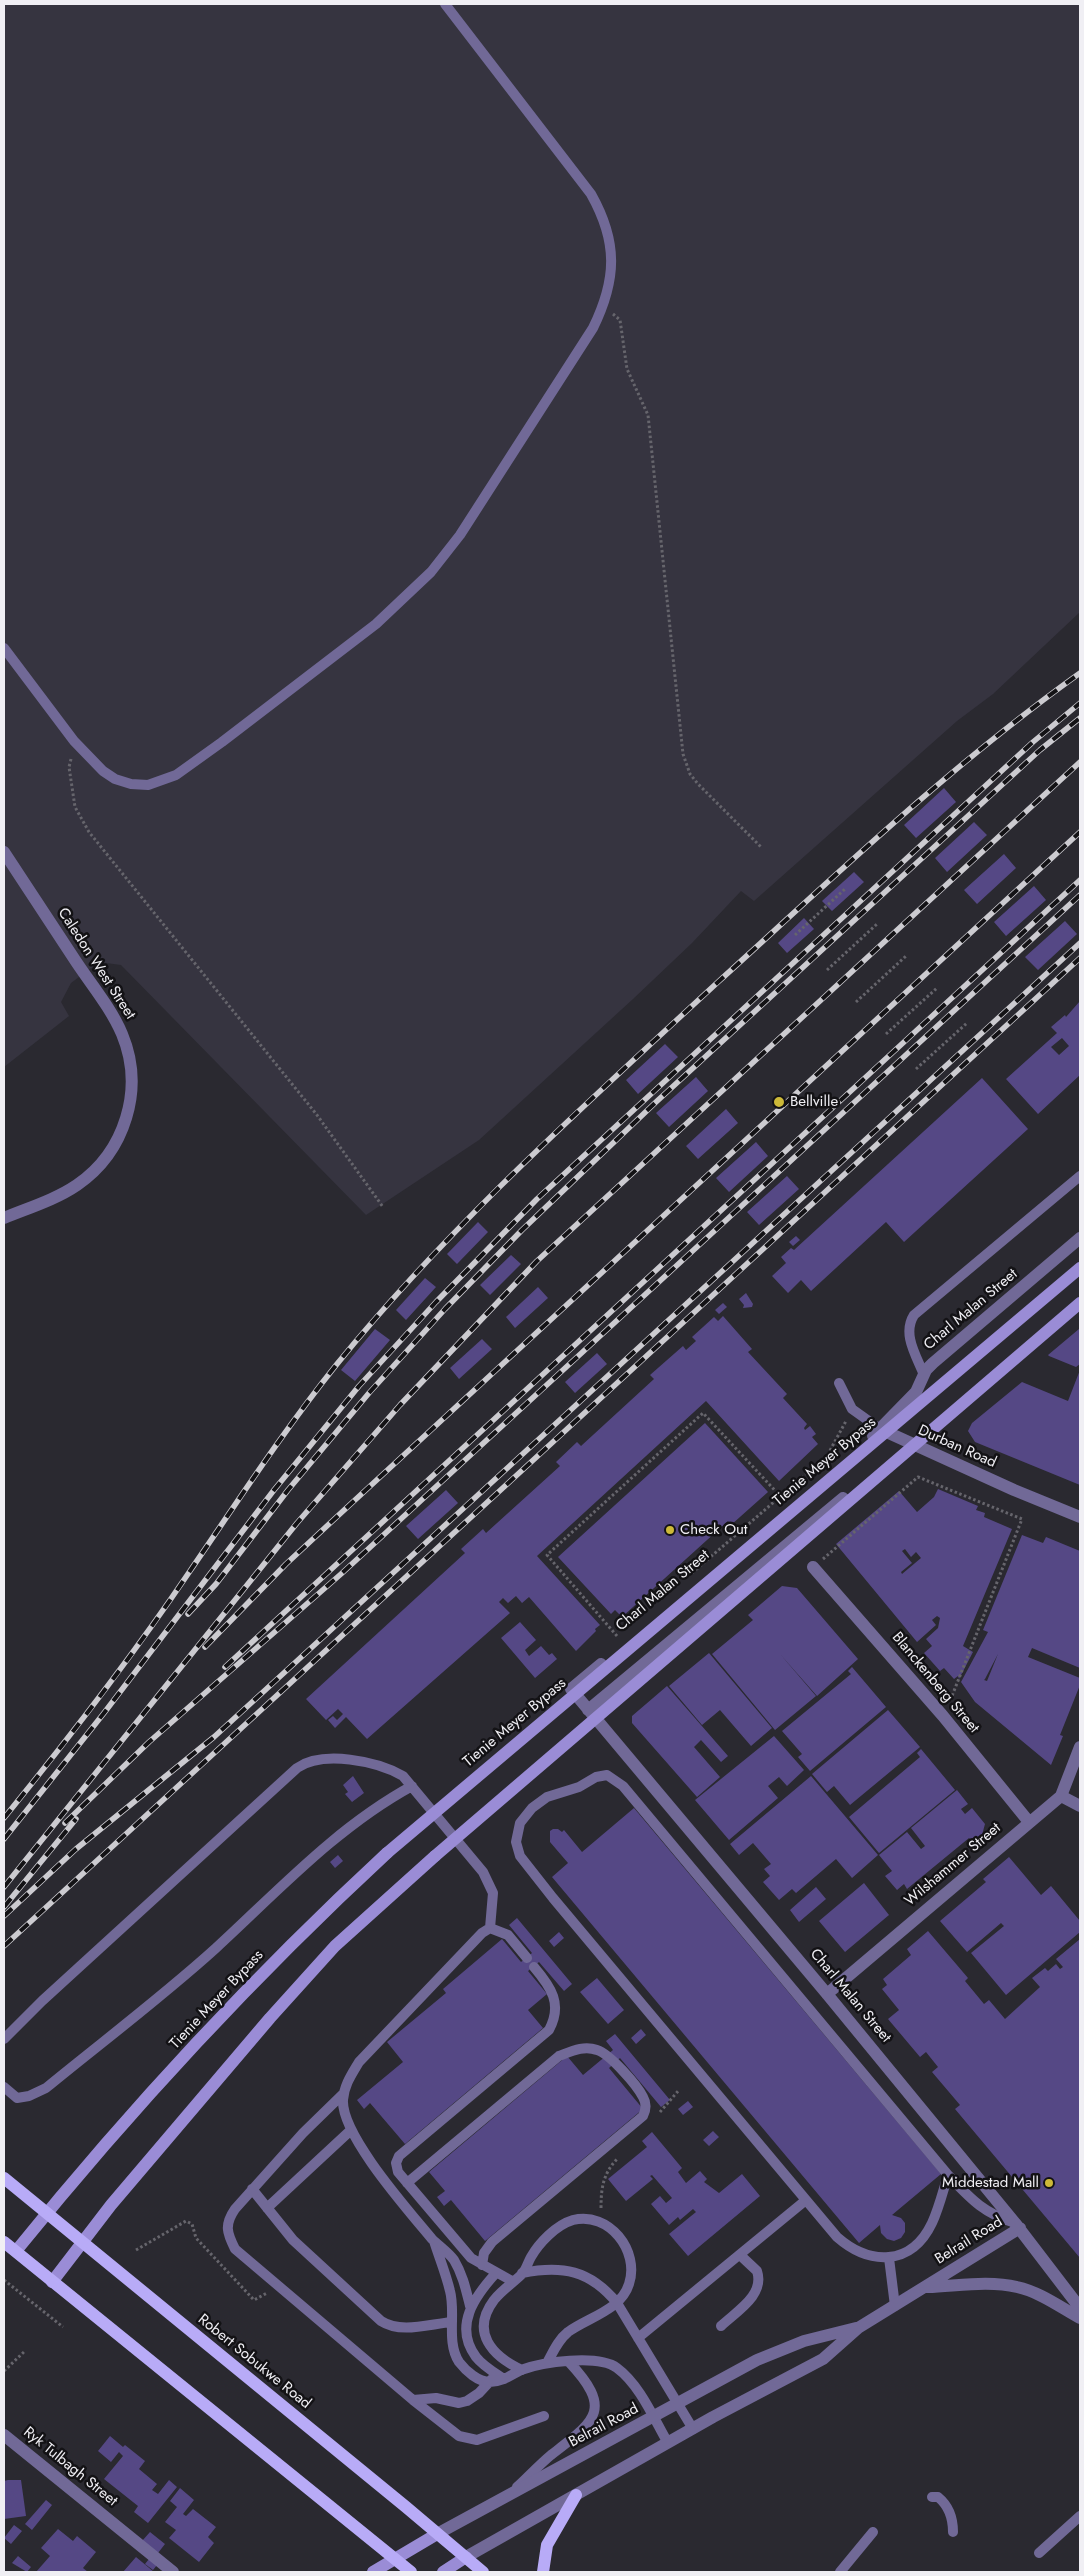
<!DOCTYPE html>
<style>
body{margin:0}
#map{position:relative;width:1084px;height:2576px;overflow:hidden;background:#2a2930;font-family:Jost,sans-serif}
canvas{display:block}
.frame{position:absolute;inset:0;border:5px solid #f0eff4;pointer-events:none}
</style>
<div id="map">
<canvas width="1084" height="2576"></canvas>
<div class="frame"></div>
</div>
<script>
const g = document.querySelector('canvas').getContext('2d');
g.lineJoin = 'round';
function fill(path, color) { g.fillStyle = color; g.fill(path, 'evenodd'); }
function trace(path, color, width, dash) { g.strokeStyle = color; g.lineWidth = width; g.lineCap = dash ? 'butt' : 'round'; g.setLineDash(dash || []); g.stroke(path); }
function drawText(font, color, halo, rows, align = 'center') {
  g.font = font + ' Jost,sans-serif'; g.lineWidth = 5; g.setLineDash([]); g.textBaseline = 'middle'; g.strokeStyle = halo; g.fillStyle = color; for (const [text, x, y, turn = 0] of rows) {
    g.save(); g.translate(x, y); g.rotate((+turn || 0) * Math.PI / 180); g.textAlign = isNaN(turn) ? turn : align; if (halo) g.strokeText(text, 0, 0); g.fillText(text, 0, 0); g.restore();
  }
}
fill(new Path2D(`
 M4,4h1076v608l-87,82 -36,27 -203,180 -13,-10 -49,52 -59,56 -154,141 -113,75 -245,-250 -22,-3 -28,21 -10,19 8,14 -65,51z`), '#363440');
fill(new Path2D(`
 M944,788l12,14 -40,36 -12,-13z
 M974,822l13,13 -40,37 -12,-14z
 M1004,854l12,14 -39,36 -13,-14z
 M854,872l10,10 -32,29 -10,-10z
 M1034,886l12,14 -40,36 -12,-14z
 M804,918l10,11 -27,24 -9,-10z
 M1065,921l12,13 -39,36 -13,-13z
 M1080,1001v74l-42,39 -32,-35 51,-46 -6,-6 14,-12 1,2zM1062,1038l7,8 -10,9 -8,-8z
 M665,1044l13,13 -40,37 -12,-14z
 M696,1077l12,14 -39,36 -13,-14z
 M982,1078l46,51 -124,113 -18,-20 -75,69 -10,-11 -13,13 -16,-17 14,-13 -5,-6 10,-9 3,2z
 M726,1109l12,14 -40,36 -12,-13z
 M756,1142l12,14 -39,36 -13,-14z
 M787,1176l12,13 -40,36 -12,-13z
 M478,1222l10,10 -31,32 -10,-10z
 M796,1236l4,4 -7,6 -4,-4z
 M511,1255l10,9 -31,31 -10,-10z
 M425,1278l11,9 -30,33 -10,-10z
 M538,1287l10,11 -33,30 -9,-11z
 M746,1293l7,11 -1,3 -9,1 1,-3 -5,-6z
 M723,1303l4,4 -8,7 -4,-4z
 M723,1316l29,33 -4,3 39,42 -4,4 24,26 -3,4 1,2 5,-4 6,8 -4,3 6,7 -39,37 -73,-80 -169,155 63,69 -5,4 1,2 -20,20 -47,-54 -7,6 -6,-7 -8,7 -5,-5 -4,4 11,11 -143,126 -21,-22 -11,11 -7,-8 5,-4 4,4 6,-6 -5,-5 -12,11 -20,-21 159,-146 -4,-4 22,-20 3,4 74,-67 -4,-4 21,-20 4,4 73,-67 -4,-4 33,-29 3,4 10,-9 -4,-4 22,-20 4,4z
 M375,1329l15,11 -35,41 -14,-11z
 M1079,1329l1,35 -4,3 -27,-11 -1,-1z
 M482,1339l10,10 -33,30 -9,-11z
 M597,1353l10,11 -32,29 -10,-11z
 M1080,1370v115l-105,-43 -7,-11 4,-8 50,-41 46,19z
 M705,1423l63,69 -37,33 -3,-4 -106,96 -7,-7 -4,4 -53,-57z
 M938,1489l40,17 -2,4 9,3 -1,4 28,12 -49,117 10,6 -14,27 -1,-3 -4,3 -10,-11 -4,3 -16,-18 8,-7 -6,-7 12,-11 2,-10 -3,-2 -5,4 4,5 -19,17 -81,-98 63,-53 18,21 17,-15zM905,1549l6,8 5,-5 5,6 -19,16 -1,-2 11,-9 -10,-12z
 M446,1490l12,13 -40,36 -12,-13z
 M1022,1535l21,8 3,-6 34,14v117l-48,-20 -4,9 52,21v7l-20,50 3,1 -12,29 -76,-63 -14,-20 27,-50 -5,-2zM998,1654l-11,27 -3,-1 1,-1z
 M782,1586l15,2 61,71 -41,37 -37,-42 36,42 -41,34 -63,-76 41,-34 -5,-5z
 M520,1622l16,18 -11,10 4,6 12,-10 8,9 3,-2 5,6 -22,19 -34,-40z
 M709,1653l63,75 -21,18 -31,-36 -18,15 -33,-39z
 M852,1667l34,40 -76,64 -12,-14 4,-3 -20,-23 69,-57 -3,-3z
 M667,1686l61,70 -7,6 -20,-22 -7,7 26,30 -23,20 -65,-74v-7z
 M888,1710l32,37 -70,58 -16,-19 -7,6 -15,-18z
 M774,1736l30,34 -17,16 -8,-9 -11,9 10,12 -49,42 -34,-40z
 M921,1749l34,41 -76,63 -30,-36 71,-60 -3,-4z
 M353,1776l11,17 -12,9 -7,-8 3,-2 -5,-7z
 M811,1776l67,79 -26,23 -16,-19 -40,34 -4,-4 -13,11 -16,-18 7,-6 -6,-7 7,-5 -18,-21 -14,12 -9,-11z
 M957,1790l11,14 -7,5 4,5 7,-6 13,16 -3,11 -9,7 -4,-4 -62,51 -3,-5 -7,6 -12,-14 7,-5 -13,-16 28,-23 14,17 4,-3 -14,-18z
 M634,1808l307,366 -49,41 9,3 4,5v9l-4,6 -7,3 -7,-2 -6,-6 -1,-8 -21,18 -307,-366 16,-14 -18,-21v-11l3,-2h5l4,3 2,-2 18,22z
 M338,1855l5,6 -8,7 -5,-6z
 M1009,1857l32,38 10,-9 29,35v11l-74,63 -35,-42 33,-27 -3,-3 -34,29 -27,-31 46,-39 -3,-3z
 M864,1883l25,32 -44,37 -26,-31z
 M816,1887l10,12 -27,23 -9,-12z
 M517,1918l55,66 -8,7 -25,-29 -11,9 19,23 -19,16 15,18 -138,116 -35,-41 -6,6 -7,-9 46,-38 -16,-20 59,-49 -3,-4 59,-50 19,23 11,-9 -23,-28z
 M928,1931l40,47 -3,3 19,23 5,-4 16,19 35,-32 -8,-9 13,-10 3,3 8,-7 4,5 3,-2 -7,-8 24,-20v319l-125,-149 5,-4 -28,-33 6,-5 -12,-15 -6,5 -32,-38 11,-9 -17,-21 5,-4 -4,-6 28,-24 -4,-6z
 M559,1932l5,6 -10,9 -5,-6z
 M597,1978l27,32 -16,14 -28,-32z
 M641,2029l5,6 -10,9 -5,-6z
 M615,2034l55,66 -9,7 -41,-49 -11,10 34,41 -158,132 -34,-41 -7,6 -7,-9 8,-6 -16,-19 138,-116 16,19 30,-25 -7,-9z
 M688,2101l5,6 -10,8 -5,-6z
 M713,2131l6,6 -10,9 -6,-6z
 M652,2132l30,36 -4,4 8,11 14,-12 7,8 -3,3 15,11 23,-19 18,22 -72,60 -19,-22 27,-22 -3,-3 -13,11 -2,-3 -9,8 -18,-21 9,-8 6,7 6,-5 -20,-23 -2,1 3,3 -27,22 -18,-22 39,-32 -5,-6z
 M110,2436l13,11 2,-2 20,16 -6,8 18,15 -5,6 6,4 11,-14 8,7 -29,36 -14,-11 4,-6 -34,-27 19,-23 -4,-4 -8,10 -13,-11z
 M8,2480h13l5,36 -22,3v-38z
 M180,2488l14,12 -11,14 3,2 7,-7 23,18 -8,10 6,6 -15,19 -30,-24 7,-8 -11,-8 12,-15 -7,-6z
 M46,2500l6,5 -20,25 -7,-6z
 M14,2525l8,6 -11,13 -7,-6z
 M58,2529l15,12 4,-5 19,16 -13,16 5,4h-52l14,-16 -9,-8z
 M150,2532l15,12 -7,9 -16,-12z
 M18,2556l13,11 -4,5 -15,-9z
 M136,2557l18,15h-31z
 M149,2559l8,6 -4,5 -8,-6z`), '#554885');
trace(new Path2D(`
 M613,314l7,6 7,49 21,46 35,339 7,20 8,10 64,64
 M71,759l-2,8 6,40 14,25 228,283 66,92
 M795,935l50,-46
 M827,970l50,-46
 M856,1002l50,-46
 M886,1034l51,-46
 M916,1069l51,-46
 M823,1559l95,-82 104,42 -72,182
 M692,1573l135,-117 19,-35
 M617,1636l-70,-81 156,-142 78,84
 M660,2112l19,-22
 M601,2208c0,-20 2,-34 16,-49
 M136,2250l50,-29 6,3 4,14 58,62 13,-7
 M4,2280l59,47
 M4,2371l21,-20`), '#66656c', 3, [2.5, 2.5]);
trace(new Path2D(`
 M4,648l70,93 29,30 12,8 16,5 17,1 28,-10 46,-33 154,-118 55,-52 29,-37 133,-207c24,-49 25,-86 -2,-134l-146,-190
 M924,1375c-8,-20 -22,-41 -10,-60l166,-139
 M839,1383l13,26 28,20
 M4,2039l38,-38 255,-233c26,-18 80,-7 106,8l80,96 10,21 -3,35
 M4,2087l13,11 12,-2 17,-8c56,-46 116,-91 170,-140 63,-58 121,-121 196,-162
 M344,2093l-41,40 -68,76c-11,16 -8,24 0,40l178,151 46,36 18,4 67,-24
 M948,2175c-5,16 -9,33 -16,48 -21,44 -63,42 -95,14l-284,-339 -33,-42 -4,-14 4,-19 12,-15 15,-11 32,-10 17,-10 11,-2 16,11 325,389c22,23 35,38 67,48
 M407,2183l152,-127c13,-5 25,-11 38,-6 13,4 40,35 46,47 4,7 3,13 0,19l-151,126 -8,11 -2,12
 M252,2189l41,51 88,81c20,13 48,3 71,1
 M267,2208l84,-78
 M434,2241c5,16 12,33 16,50 6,22 -4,51 9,71 7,9 19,20 31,20 12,0 21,-7 31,-12 21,-8 77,-16 96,-2 23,17 37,51 51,75
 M889,2258l6,48
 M496,2273c-21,23 -43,53 -20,84 7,9 19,16 28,22
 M522,2273c40,-8 68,-3 95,30l76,126
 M512,2281l-41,-23 -73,-86 -2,-9 3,-7 150,-126c14,-26 2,-43 -15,-63
 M470,2306c-4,-16 -7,-31 -16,-46 -6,-8 -15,-14 -22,-21 -23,-28 -91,-104 -89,-139 1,-15 9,-26 16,-38l123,-129 8,-5 18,7 19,23
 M721,2326c16,-15 44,-31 36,-55l-17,-16
 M638,2338l168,-138
 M522,2370c-30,-14 -52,-38 -28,-70 8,-10 19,-17 28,-26 4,-4 6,-12 9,-17 8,-14 25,-32 42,-37 36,-9 67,31 56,64 -8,26 -40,33 -61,48 -10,8 -15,20 -21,31
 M413,2400l23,-2 23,5 8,-2 12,-8 13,-14
 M517,2487c11,-10 22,-22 34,-32 44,-34 63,-45 18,-93
 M932,2497h6c11,9 15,20 15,35
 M1039,2553l41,-37
 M840,2572l33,-40`), '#716997', 10);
trace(new Path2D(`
 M4,852c23,35 46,70 69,105 16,25 37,49 49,77 23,55 3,118 -45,151 -22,15 -49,23 -73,33
 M880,1429l134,61 66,27
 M873,1436l43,-44 10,-22 7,-7 147,-125
 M813,1567l130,149 86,106
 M601,1664l-30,25 256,305 188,229 65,85
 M588,1710l255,-212
 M1061,1796l19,10
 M827,1994l234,-198 19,-49
 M928,2287c29,-1 61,-7 89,0 23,5 43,20 63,31
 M4,2435l169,137
 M437,2534l320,-174 47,-19 52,-13
 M466,2557l247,-140 110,-58 35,-31 162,-100`), '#716997', 12);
trace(new Path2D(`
 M16,2251c114,-141 238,-275 371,-398
 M52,2282l59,-77 159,-187 65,-72 100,-90
 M373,2572l64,-38
 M443,2572l23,-15`), '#9a8cd6', 12);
trace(new Path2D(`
 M4,2178l402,329 77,65
 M4,2242l407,330
 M543,2572l4,-27 29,-50`), '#b8abf7', 12);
const rail = new Path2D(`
 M188,1614l28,-30 72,-94 81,-97 76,-84 77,-79 134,-128 384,-352 40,-32
 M205,1647l81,-83 56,-52 738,-680
 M225,1667l855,-787
 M4,1818c65,-80 128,-161 186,-247 48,-70 94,-141 147,-207 114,-140 249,-260 381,-382 118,-107 232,-216 362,-309
 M65,1823l84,-81 192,-168 739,-679
 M4,1839l100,-126 170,-223 85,-104 77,-84 101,-103 496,-457 47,-39
 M4,1887l293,-364 103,-118 137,-144 543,-499
 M4,1907l72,-88
 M4,1916l72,-67 138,-112 866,-794
 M4,1946l1076,-988`);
trace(rail, '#cccbd0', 5.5);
trace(rail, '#131215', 4, [11]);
trace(new Path2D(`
 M387,1853l693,-585
 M435,1856l645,-553`), '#9a8cd6', 12);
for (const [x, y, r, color] of [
 [779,1102,6,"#cdb938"],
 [670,1530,5,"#cdb938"],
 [1049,2183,5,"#cdb938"]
]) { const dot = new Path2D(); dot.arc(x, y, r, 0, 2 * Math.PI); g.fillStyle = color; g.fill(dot); trace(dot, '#131215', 2); }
drawText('15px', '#f0eff4', '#131215', [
 ["Caledon West Street",96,964,57],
 ["Charl Malan Street",971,1310,-40],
 ["Durban Road",957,1447,24],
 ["Tienie Meyer Bypass",825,1462,-40],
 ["Charl Malan Street",663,1591,-40],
 ["Blanckenberg Street",935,1683,50],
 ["Tienie Meyer Bypass",515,1723,-40],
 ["Wilshammer Street",953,1865,-40],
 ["Charl Malan Street",850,1996,50],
 ["Tienie Meyer Bypass",217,2000,-47],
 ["Belrail Road",969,2241,-32],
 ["Robert Sobukwe Road",254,2362,39],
 ["Belrail Road",604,2426,-28],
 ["Ryk Tulbagh Street",70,2467,39]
]);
drawText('15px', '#f0eff4', '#131215', [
 ["Bellville",790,1102],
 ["Check Out",680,1530],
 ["Middestad Mall",1039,2183,"right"]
], 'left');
</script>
